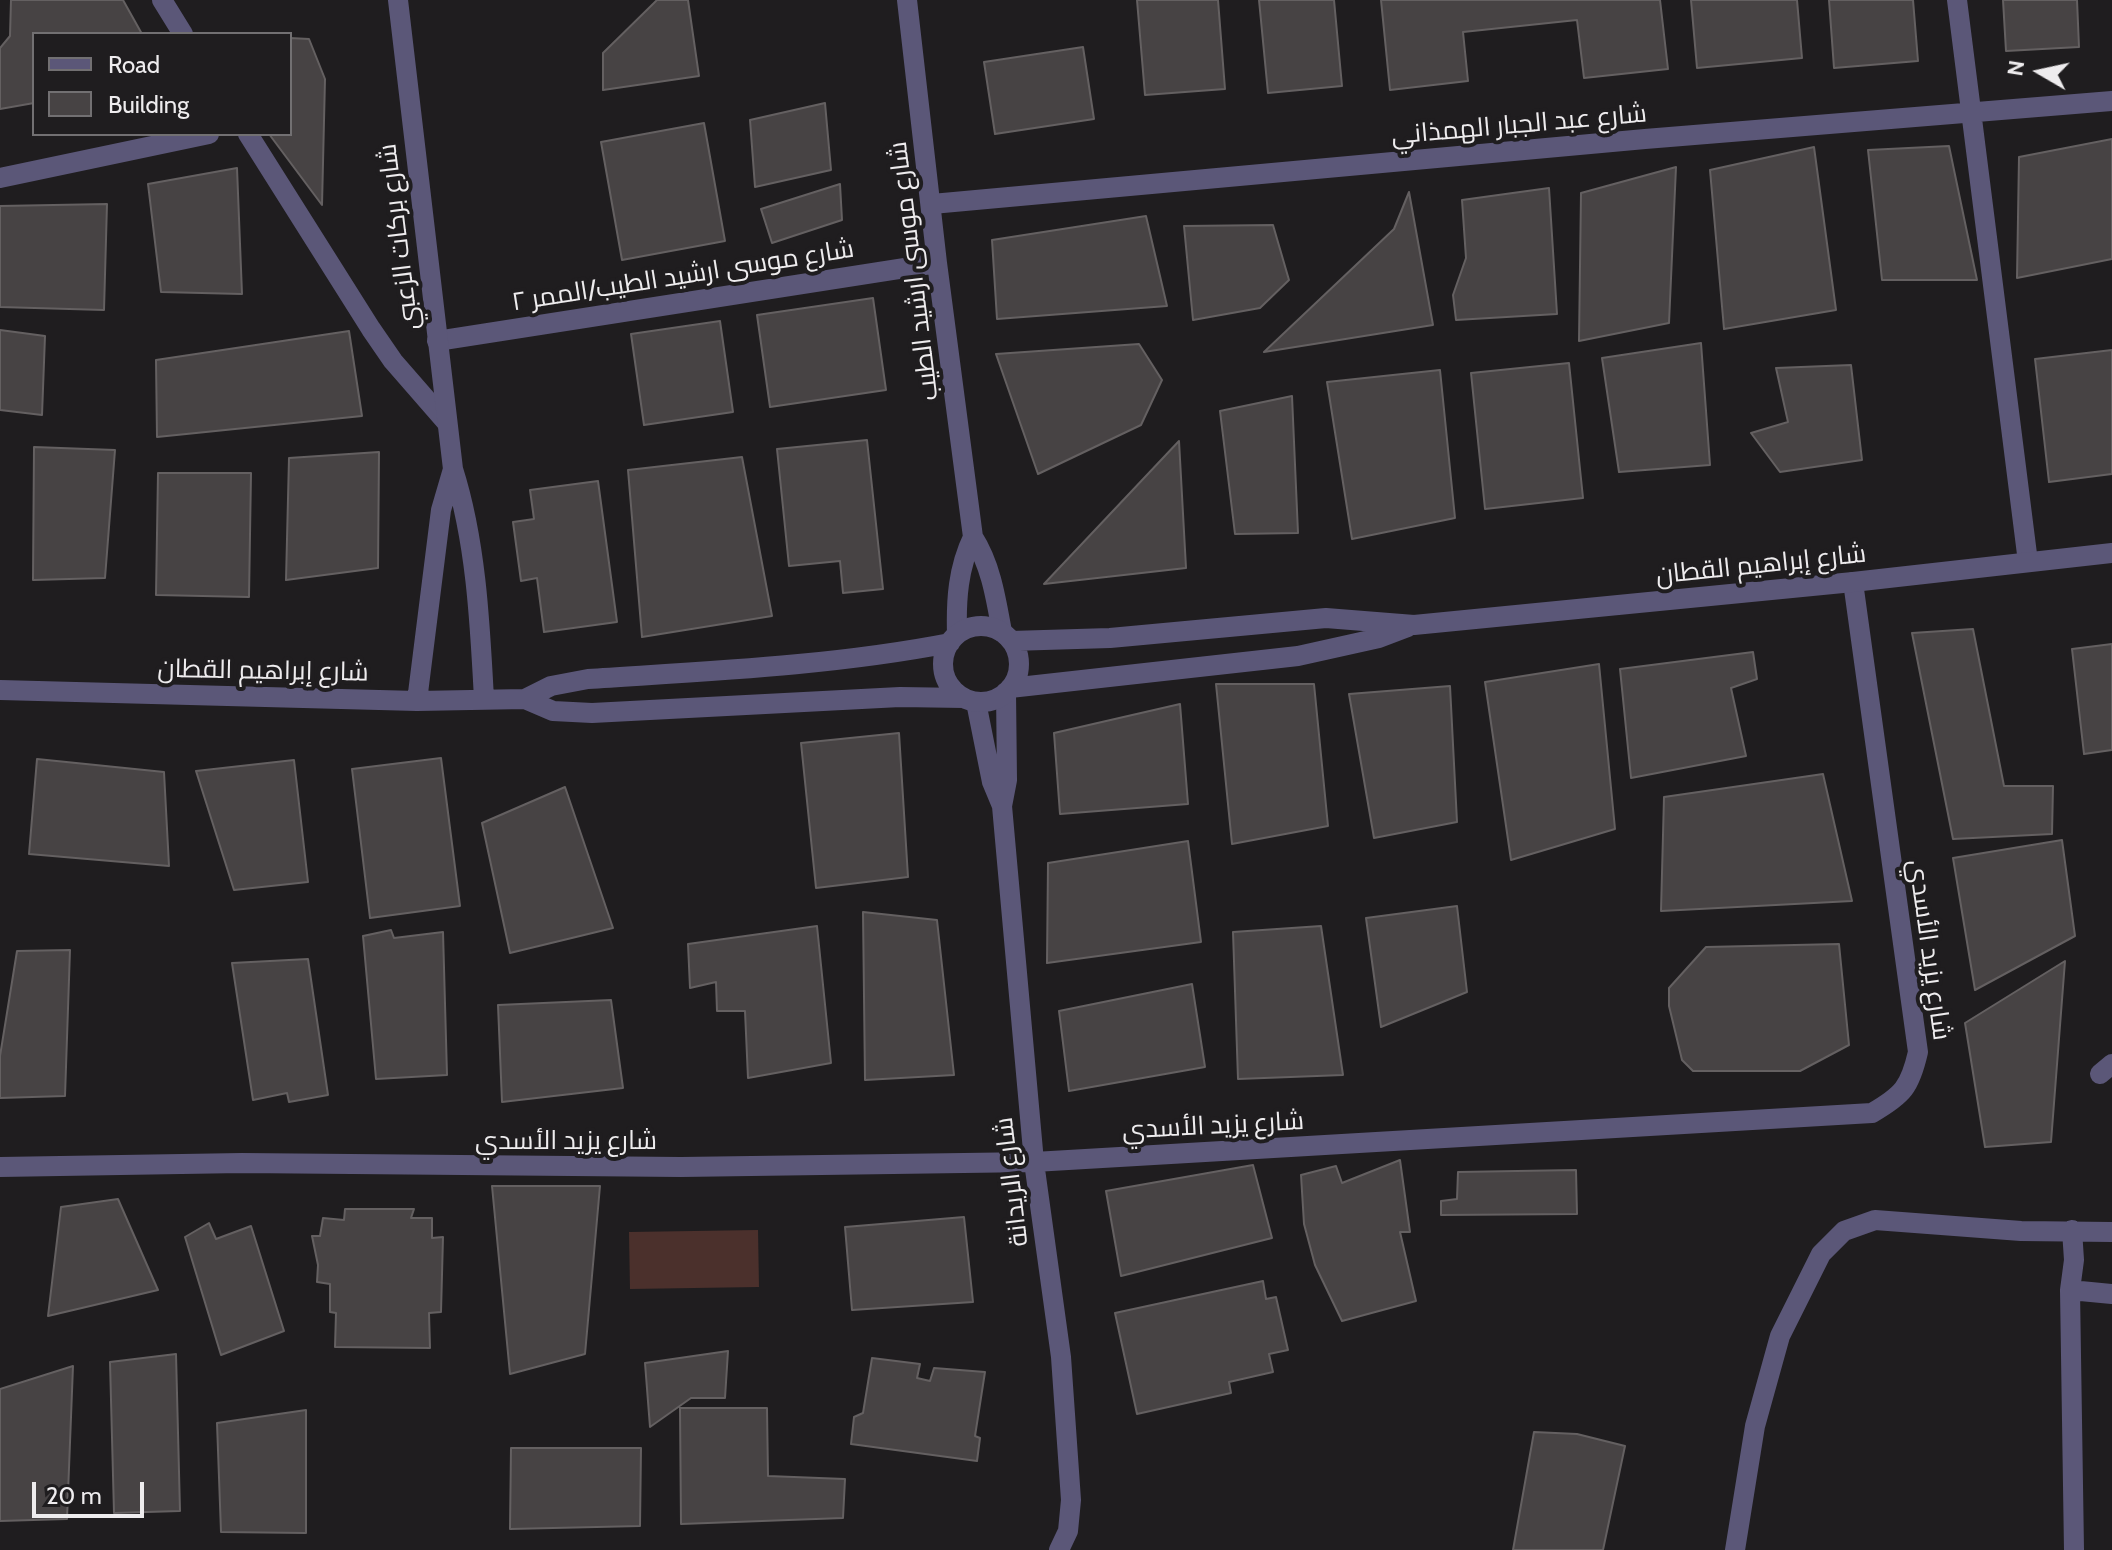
<!DOCTYPE html>
<meta charset="utf-8">
<style>
body{margin:0}
#map{position:relative;width:2112px;height:1550px;overflow:hidden;background:#1f1d1f;font-family:Cabin,sans-serif}
canvas{display:block}
.legend{position:absolute;left:32px;top:32px;width:260px;height:104px;box-sizing:border-box;background:#1f1d1f;border:2px solid #727072;margin:0;padding:10px 14px;list-style:none;font-size:24px;color:#eeecee}
.legend li{display:flex;align-items:center;gap:16px;height:40px}
.legend b{width:40px;border:2px solid #727072}
.north{position:absolute;left:2000px;top:32px;width:80px;height:80px;-webkit-text-stroke:6px #1f1d1f;paint-order:stroke;rotate:279deg;font-size:22px;font-weight:700;line-height:32px;text-align:center;color:#eeecee}
.north::after{content:'';display:block;margin:auto;width:28px;height:36px;background:#eeecee;clip-path:polygon(50% 0,100% 100%,50% 72%,0 100%)}
.scale{position:absolute;left:32px;top:1482px;width:112px;height:36px;box-sizing:border-box;border:4px solid #eeecee;border-top:0;padding-left:10px;font-size:24px;line-height:28px;white-space:nowrap;color:#eeecee;-webkit-text-stroke:6px #1f1d1f;paint-order:stroke}
</style>
<div id="map">
<canvas width="2112" height="1550"></canvas>
<ul class="legend">
<li><b style="height:10px;background:#5b5778"></b>Road</li>
<li><b style="height:22px;background:#474344"></b>Building</li>
</ul>
<div class="north">N</div>
<div class="scale">20 m</div>
</div>
<script>
const g = document.querySelector('canvas').getContext('2d');
g.lineJoin = 'round';
function fill(path, color) { g.fillStyle = color; g.fill(path, 'evenodd'); }
function trace(path, color, width, dash) { g.strokeStyle = color; g.lineWidth = width; g.lineCap = dash ? 'butt' : 'round'; g.setLineDash(dash || []); g.stroke(path); }
function drawText(font, color, halo, rows, align = 'center') {
  g.font = font + ' Cabin,Cairo,sans-serif'; g.lineWidth = 8; g.setLineDash([]); g.textBaseline = 'middle'; g.strokeStyle = halo; g.fillStyle = color; for (const [text, x, y, turn = 0] of rows) {
    g.save(); g.translate(x, y); g.rotate((+turn || 0) * Math.PI / 180); g.textAlign = isNaN(turn) ? turn : align; if (halo) g.strokeText(text, 0, 0); g.fillText(text, 0, 0); g.restore();
  }
}
fill(new Path2D(`
 M758,1230l1,57 -129,2 -1,-57z`), '#4b302c');
const building = new Path2D(`
 M11,0h112l19,34h-108v69l-34,6v-61l10,-12z
 M657,0h31l11,76 -96,14v-37z
 M1137,0h81l7,89 -80,6z
 M1259,0h75l8,86 -74,7z
 M1381,0h279l8,69 -84,9 -7,-58 -114,12 5,49 -78,9z
 M1691,0h106l5,58 -105,10z
 M1829,0h84l5,61 -84,7z
 M2003,0h74l2,47 -73,4z
 M290,38l19,1 16,40 -3,126 -53,-71h21z
 M1083,47l11,72 -99,15 -11,-72z
 M825,103l6,67 -76,17 -5,-67z
 M704,123l21,118 -103,19 -21,-118z
 M2112,139v120l-95,19 2,-121z
 M1949,146l28,134h-95l-14,-130z
 M1814,147l22,163 -112,19 -14,-159z
 M1676,167l-7,156 -90,18 2,-148z
 M237,168l5,126 -81,-2 -13,-108z
 M840,184l2,36 -70,23 -11,-34z
 M1549,188l8,126 -101,6 -3,-25 13,-37 -4,-58z
 M1409,192l24,133 -169,27 130,-123z
 M107,204l-3,106 -104,-3v-101z
 M1146,216l21,90 -170,13 -5,-79z
 M1273,225l16,55 -29,28 -67,12 -9,-94z
 M873,298l13,92 -116,17 -13,-92z
 M720,321l13,91 -89,13 -13,-91z
 M0,330l45,6 -3,79 -42,-5z
 M349,331l13,85 -205,21 -1,-77z
 M1701,343l9,122 -91,7 -17,-114z
 M1139,344l23,36 -21,45 -103,49 -42,-120z
 M2112,350v124l-63,8 -14,-123z
 M1569,363l14,135 -98,11 -14,-136z
 M1851,365l11,95 -82,12 -29,-39 37,-11 -12,-54z
 M1440,370l15,148 -103,21 -25,-157z
 M1292,396l6,137 -63,1 -15,-123z
 M867,440l16,149 -40,4 -3,-32 -51,5 -12,-117z
 M1179,441l7,127 -142,16z
 M34,447l81,3 -10,128 -72,2z
 M379,452l-1,116 -92,12 3,-122z
 M742,457l30,159 -130,21 -14,-167z
 M158,473h93l-2,124 -93,-2z
 M598,481l19,141 -73,10 -7,-54 -16,3 -8,-59 21,-3 -4,-29z
 M1973,629l31,157h49l-1,48 -99,5 -41,-206z
 M2112,644v106l-28,4 -12,-105z
 M1753,652l4,27 -26,9 15,68 -115,22 -11,-109z
 M1599,664l16,165 -104,31 -26,-178z
 M1216,684h98l14,142 -96,18z
 M1450,686l7,136 -83,16 -25,-144z
 M1180,704l8,100 -128,10 -6,-81z
 M899,733l9,144 -92,11 -15,-145z
 M441,758l19,148 -90,12 -18,-149z
 M37,759l127,13 5,94 -140,-12z
 M294,760l14,122 -74,8 -38,-119z
 M1823,774l29,127 -191,10 3,-114z
 M565,787l48,141 -103,25 -28,-130z
 M2062,840l13,96 -100,54 -22,-132z
 M1188,841l13,101 -154,21 1,-100z
 M1457,906l10,86 -86,35 -15,-109z
 M863,912l74,8 17,155 -89,5z
 M817,926l14,137 -83,15 -3,-67h-28l-1,-29 -26,6 -2,-44z
 M1321,926l22,149 -105,4 -5,-147z
 M391,930l3,8 49,-6 4,143 -71,4 -13,-143z
 M1839,944l10,101 -49,26h-107l-11,-11 -13,-54v-18l37,-41z
 M70,950l-5,146 -65,2v-42l17,-105z
 M308,959l20,136 -39,7 -2,-9 -34,7 -21,-137z
 M2065,961l-14,181 -66,5 -20,-124z
 M1192,984l13,83 -136,24 -10,-80z
 M611,1000l12,88 -121,14 -4,-97z
 M1400,1160l10,72h-10l16,69 -74,20 -27,-56 -11,-41 -3,-49 35,-9 6,17z
 M1253,1165l19,73 -151,38 -15,-85z
 M1576,1170l1,44 -136,1v-14l16,-2 1,-27z
 M492,1186h108l-15,168 -75,20z
 M118,1199l40,91 -110,26 13,-109z
 M345,1209h69l-3,9h21v20l11,-1 -2,75 -12,1 1,35 -95,-1 1,-34 -6,-1v-28l-13,-2 1,-17 -6,-29h8l3,-18 21,2z
 M964,1217l9,85 -121,8 -7,-83z
 M209,1223l7,16 35,-13 33,105 -63,24 -36,-118z
 M1263,1281l3,18 10,-2 12,53 -19,4 4,18 -44,10 2,11 -94,21 -22,-101z
 M728,1351l-3,47h-34l-41,29 -5,-64z
 M176,1354l4,157 -66,2 -4,-151z
 M872,1358l48,6 -3,14 13,3 4,-13 51,4 -10,64 5,2 -3,23 -126,-17 3,-27 9,-4z
 M73,1366l-6,153 -67,2v-132z
 M680,1408h87l1,68 77,3 -2,39 -162,6z
 M306,1410v123l-85,-1 -4,-109z
 M1534,1432l43,2 48,12 -22,104h-90z
 M511,1448h130l-1,78 -130,3z`);
fill(building, '#474344');
trace(building, '#646061', 2);
trace(new Path2D(`
 M2100,1074l12,-10
 M2072,1230l2,30 -4,30 4,260
 M2070,1290l42,4
 M1735,1550l20,-124 25,-90 41,-82 23,-23 31,-11 146,11 91,1`), '#5b5778', 20);
trace(new Path2D(`
 M162,0l21,34
 M907,0l30,263 36,274c18,28 23,62 29,95
 M1957,0l71,562
 M248,134l123,195 22,32 54,62
 M0,178l209,-44
 M932,204l713,-65 467,-38
 M437,341l500,-78
 M957,634c-1,-34 1,-66 16,-97
 M976,702l16,80 10,24 32,356 27,195 10,143 -3,31 -9,19
 M1002,806l5,-26 -1,-88
 M0,1167l242,-4 439,4 353,-5 838,-49c31,-18 38,-26 46,-61l-65,-470`), '#5b5778', 20);
trace(new Path2D(`
 M398,0l55,469c23,72 27,154 31,230
 M943 664a38 38 0 1 1 76 0a38 38 0 1 1-76 0Z
 M1011,641l99,-3 216,-20 88,7 439,-43 259,-29
 M1010,688l288,-32 81,-18 29,-11
 M0,690l417,11 108,-2 28,12 39,2 308,-16 64,1
 M525,699l26,-13 37,-7c121,-8 243,-13 362,-36
 M417,701l24,-191 12,-41`), '#5b5778', 20);
drawText('26px', '#eeecee', '#1f1d1f', [
 ["شارع عبد الجبار الهمذاني",1519,125,-5],
 ["شارع بركات الزعبي",399,237,-97],
 ["شارع موسى ارشيد الطيب",914,271,-97],
 ["شارع موسى ارشيد الطيب/الممر ٢",683,276,-9],
 ["شارع إبراهيم القطان",1761,565,-6],
 ["شارع إبراهيم القطان",263,671,1],
 ["شارع يزيد الأسدي",1929,950,82],
 ["شارع يزيد الأسدي",1213,1126,-3],
 ["شارع يزيد الأسدي",566,1141],
 ["شارع الريدانة",1012,1182,-97]
]);
</script>
